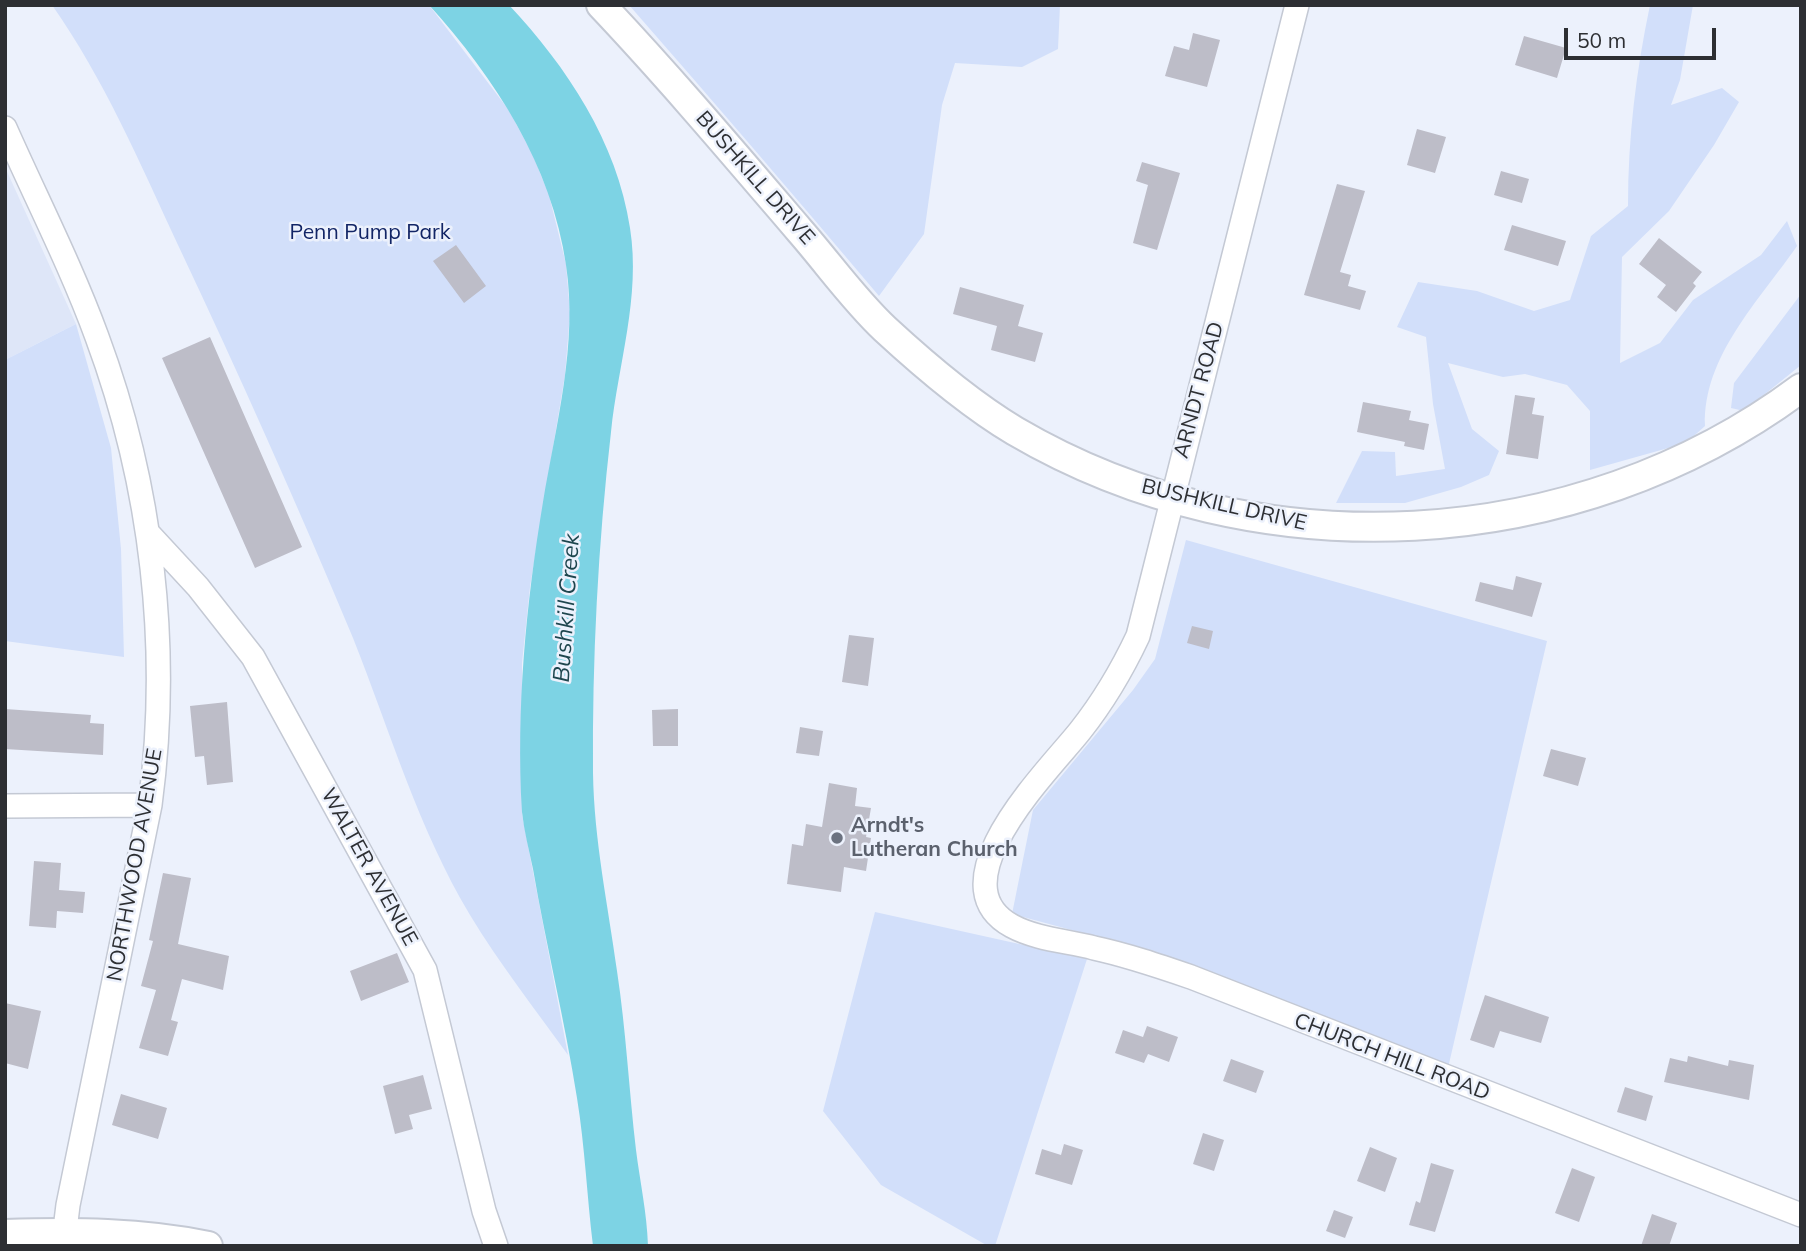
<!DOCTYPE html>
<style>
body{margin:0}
#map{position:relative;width:1806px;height:1251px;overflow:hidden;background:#ecf1fc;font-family:Mulish,sans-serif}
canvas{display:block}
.frame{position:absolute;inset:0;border:7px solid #2d2f33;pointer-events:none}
.scale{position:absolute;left:1564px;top:28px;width:152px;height:32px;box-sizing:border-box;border:4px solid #2d2f33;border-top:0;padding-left:9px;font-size:21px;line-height:24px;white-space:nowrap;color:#2d2f33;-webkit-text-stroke:5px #ecf1fc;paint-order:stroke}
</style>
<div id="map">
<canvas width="1806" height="1251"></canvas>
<div class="frame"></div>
<div class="scale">50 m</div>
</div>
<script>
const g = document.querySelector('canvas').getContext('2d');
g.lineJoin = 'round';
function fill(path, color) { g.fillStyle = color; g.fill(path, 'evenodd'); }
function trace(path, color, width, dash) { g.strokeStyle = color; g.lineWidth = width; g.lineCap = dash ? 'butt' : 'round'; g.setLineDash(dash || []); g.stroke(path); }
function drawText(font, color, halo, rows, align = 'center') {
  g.font = font + ' Mulish,sans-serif'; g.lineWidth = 5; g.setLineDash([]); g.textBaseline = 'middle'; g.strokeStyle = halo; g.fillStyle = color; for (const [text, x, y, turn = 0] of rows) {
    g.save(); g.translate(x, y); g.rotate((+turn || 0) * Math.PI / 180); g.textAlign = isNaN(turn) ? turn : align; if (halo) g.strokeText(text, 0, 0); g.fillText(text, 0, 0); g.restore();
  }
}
fill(new Path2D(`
 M5,167l71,157 -71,36z`), '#dee6f8');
fill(new Path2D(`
 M52,5h377l79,104 24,44 17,42 17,69 4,49 -5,62 -35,212 -8,76v151l46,241c-33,-46 -69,-92 -98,-140 -52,-87 -80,-184 -117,-277 -55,-132 -114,-264 -175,-393 -38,-82 -74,-166 -126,-240z
 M629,5h431l-2,44 -36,18 -67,-4 -13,42 -18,129 -45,62c-82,-97 -165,-194 -250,-291z
 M1650,5h43l-13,75 -9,25 51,-17 17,14 -25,43 -45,66 -47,46 -2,106 40,-20 33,-43 68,-45 26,-34 10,25c-38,55 -94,110 -92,180l-19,17 -96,27v-59l-23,-26 -42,-11 -22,3 -55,-14 24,66 27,22 -10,24 -28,12 -56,16h-69l26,-52 33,1 1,24 49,-7 -12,-65 -7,-67 -29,-10 21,-45 59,9 57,20 36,-11 21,-64 37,-30c0,-69 8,-134 22,-201z
 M1801,294v71l-57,46 -13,-3 3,-25z
 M76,324l35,124 10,101 3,108 -119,-16v-281z
 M1186,540l361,101 -99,427 -295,-116 -141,-38 21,-104 100,-120 22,-31z
 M875,912l212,47 -92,287h-7l-107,-61 -58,-74z`), '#d2dffa');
fill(new Path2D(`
 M429,5h80c58,62 108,137 121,223 11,69 -12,136 -19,204 -13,112 -19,228 -18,341 1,67 15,132 24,198 9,59 12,119 19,179 4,32 11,63 12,96h-55c-6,-49 -8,-99 -16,-148 -12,-77 -31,-153 -44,-229 -4,-19 -9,-38 -11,-57 -6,-104 4,-208 21,-310 13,-78 35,-158 23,-237 -14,-99 -71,-187 -137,-260z`), '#7dd3e4');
fill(new Path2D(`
 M1193,33l27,7 -13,47 -42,-11 9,-30 15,4z
 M1524,36l42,12 -9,30 -42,-13z
 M1417,129l29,8 -11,36 -28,-8z
 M1142,162l38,11 -23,77 -24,-7 15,-58 -12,-4z
 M1501,171l28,8 -7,24 -28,-8z
 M1337,184l28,7 -25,81 11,3 -3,11 18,5 -6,19 -56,-15z
 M1512,225l54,16 -8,25 -54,-16z
 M1659,238l43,34 -9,11 3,3 -20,26 -19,-15 9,-12 -27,-21z
 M456,245l30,41 -22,17 -31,-42z
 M960,287l64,18 -6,21 25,7 -8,29 -44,-12 6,-24 -44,-12z
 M210,337l92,210 -47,21 -93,-210z
 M1515,395l20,3 -3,16 12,2 -6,43 -32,-5z
 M1363,402l48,9 -2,9 20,4 -5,26 -20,-4 1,-4 -48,-10z
 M1516,576l26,7 -10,34 -57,-16 5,-19 33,8z
 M1192,626l21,5 -4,18 -22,-6z
 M849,635l25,3 -6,48 -26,-4z
 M227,702l6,80 -26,3 -3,-29 -9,1 -5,-51z
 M5,709l86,6 -1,8 14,1 -1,31 -98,-6z
 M678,709v37h-25l-1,-36z
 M800,727l23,4 -4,25 -23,-3z
 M1551,749l35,9 -8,28 -35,-10z
 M829,783l28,5 -2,18 16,2 -5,29 5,1 -5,33 -22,-4 -3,25 -54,-8 5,-40 11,2 3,-22 16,3z
 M34,861l27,2 -2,27 26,2 -2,21 -26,-2 -1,17 -27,-2z
 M163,873l28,5 -13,66 51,12 -6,34 -41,-11 -11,41 7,2 -10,34 -29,-8 17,-58 -15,-4 12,-45 -4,-1z
 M397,953l12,29 -48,19 -11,-30z
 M1485,995l64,22 -8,26 -41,-12 -6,17 -24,-8z
 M5,1003l36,8 -13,58 -23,-6z
 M1147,1026l31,11 -9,25 -21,-8 -4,9 -29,-10 8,-23 20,7z
 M1688,1056l40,10 1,-6 25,5 -5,35 -85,-18 6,-24 17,4z
 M1231,1059l33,12 -8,22 -33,-12z
 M423,1075l9,34 -23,6 4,14 -18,5 -12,-48z
 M1625,1087l28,9 -7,25 -29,-9z
 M121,1094l46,14 -9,31 -46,-14z
 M1203,1133l21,7 -10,31 -21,-7z
 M1064,1144l19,6 -11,35 -37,-11 7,-25 19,6z
 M1370,1147l27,11 -12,34 -28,-11z
 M1431,1163l23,7 -19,62 -26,-7 7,-24 4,2z
 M1572,1168l23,9 -16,45 -24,-9z
 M1334,1210l19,7 -8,21 -19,-7z
 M1652,1214l25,9 -8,23h-28z`), '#bdbdc8');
const minor = new Path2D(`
 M1297,5l-159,631c-16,34 -35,66 -58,95 -30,38 -147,152 -68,195 24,13 55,15 82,22 33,7 65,18 97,29l610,238
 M5,128c31,70 66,138 92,209 55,148 74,311 53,468l-82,400 -5,41
 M148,533l50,54 55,70 172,313 59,241 12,35
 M5,806l145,-1`);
const major = new Path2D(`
 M601,5c69,73 134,150 199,226 28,32 54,69 85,98 39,36 83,74 130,102 242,142 561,125 786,-43
 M5,1234c68,-2 137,-2 203,12`);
trace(minor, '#c4c9d4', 26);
trace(major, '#c4c9d4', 32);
trace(minor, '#fff', 23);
trace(major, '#fff', 28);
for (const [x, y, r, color] of [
 [837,838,7,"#6b7280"]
]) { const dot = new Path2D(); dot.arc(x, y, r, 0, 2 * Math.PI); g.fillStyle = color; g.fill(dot); trace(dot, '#ecf1fc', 2.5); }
drawText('21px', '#2d2f33', '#ecf1fc', [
 ["BUSHKILL DRIVE",755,178,49],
 ["ARNDT ROAD",1199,390,-75],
 ["BUSHKILL DRIVE",1224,505,13],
 ["NORTHWOOD AVENUE",135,865,-80],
 ["WALTER AVENUE",369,867,61],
 ["CHURCH HILL ROAD",1392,1057,21]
]);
drawText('21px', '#122566', '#ecf1fc', [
 ["Penn Pump Park",370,233]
]);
drawText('bold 21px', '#5b616d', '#ecf1fc', [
 ["Arndt's",851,826],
 ["Lutheran Church",851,850]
], 'left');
drawText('italic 23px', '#1e464e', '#ecf1fc', [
 ["Bushkill Creek",567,608,-86]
]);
</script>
